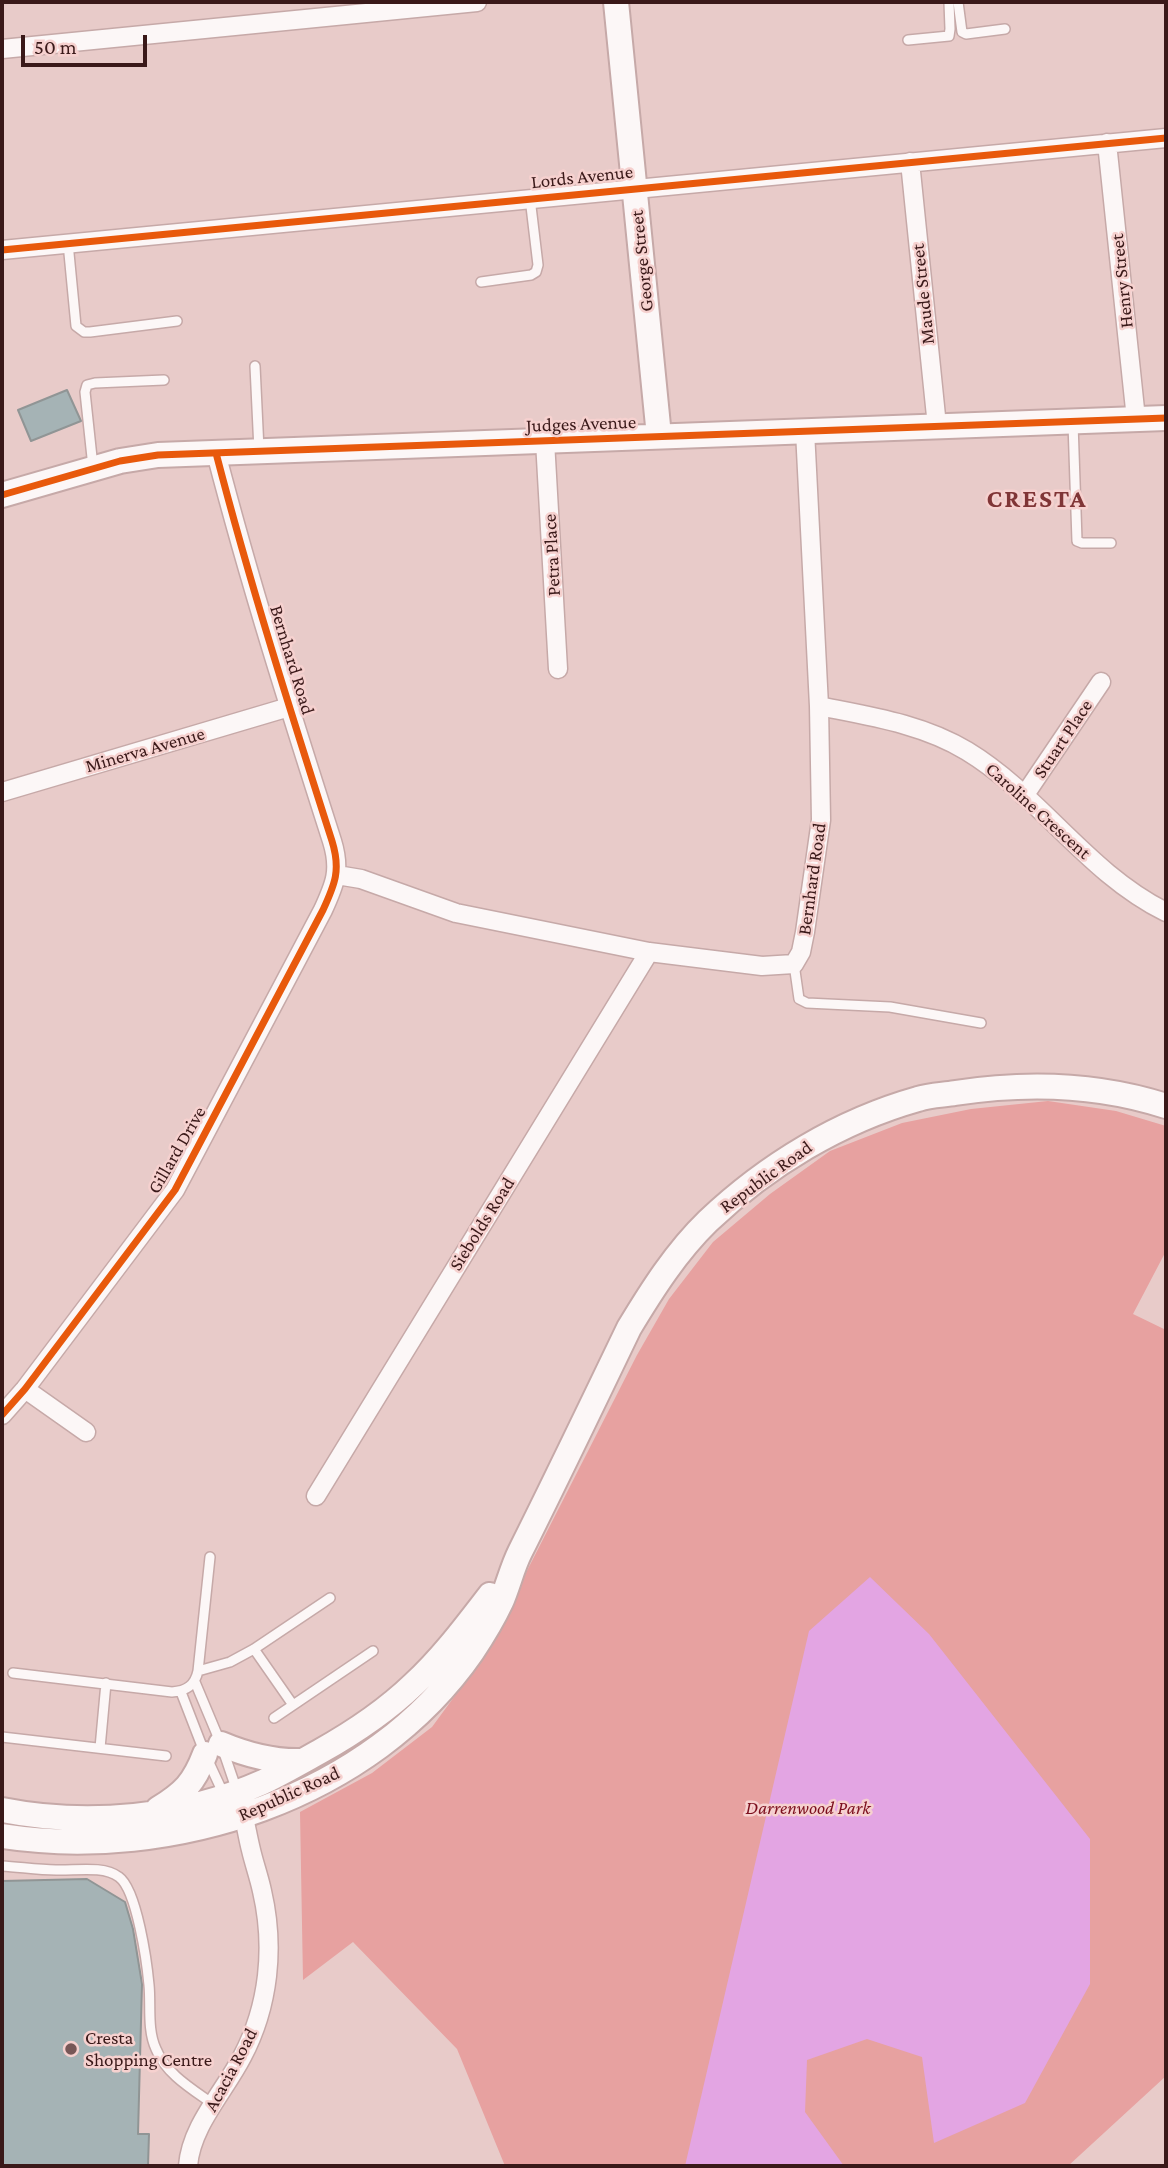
<!DOCTYPE html>
<style>
body{margin:0}
#map{position:relative;width:1168px;height:2168px;overflow:hidden;background:#e8cbc9;font-family:"Crimson Pro",serif}
canvas{display:block}
.frame{position:absolute;inset:0;border:4px solid #3a1919;pointer-events:none}
.scale{position:absolute;left:21px;top:35px;width:126px;height:32px;box-sizing:border-box;border:4px solid #3a1919;border-top:0;padding-left:9px;font-size:21px;line-height:24px;white-space:nowrap;color:#3a1919;-webkit-text-stroke:5px #f6d1cf;paint-order:stroke}
</style>
<div id="map">
<canvas width="1168" height="2168"></canvas>
<div class="frame"></div>
<div class="scale">50 m</div>
</div>
<script>
const g = document.querySelector('canvas').getContext('2d');
g.lineJoin = 'round';
function fill(path, color) { g.fillStyle = color; g.fill(path, 'evenodd'); }
function trace(path, color, width, dash) { g.strokeStyle = color; g.lineWidth = width; g.lineCap = dash ? 'butt' : 'round'; g.setLineDash(dash || []); g.stroke(path); }
function drawText(font, color, halo, rows, align = 'center') {
  g.font = font + ' "Crimson Pro",serif'; g.lineWidth = 5; g.setLineDash([]); g.textBaseline = 'middle'; g.strokeStyle = halo; g.fillStyle = color; for (const [text, x, y, turn = 0] of rows) {
    g.save(); g.translate(x, y); g.rotate((+turn || 0) * Math.PI / 180); g.textAlign = isNaN(turn) ? turn : align; if (halo) g.strokeText(text, 0, 0); g.fillText(text, 0, 0); g.restore();
  }
}
fill(new Path2D(`
 M1048,1101l68,10 50,15v125l-33,63 33,16v746l-98,90h-563l-48,-117 -104,-107 -50,38 -3,-168 72,-39 60,-46 50,-68 155,-304 32,-56 44,-57 57,-48 60,-43 72,-28 69,-14z`), '#e7a1a0');
fill(new Path2D(`
 M870,1577l59,57 161,205v145l-65,119 -91,40 -12,-86 -55,-18 -60,21 -2,52 39,54h-159l124,-535z`), '#e3a5e3');
const building = new Path2D(`
 M67,390l14,31 -50,20 -13,-31z
 M87,1879l38,23 8,27 9,55 -4,150h11l-1,32h-146v-285z`);
fill(building, '#a5b3b5');
trace(building, '#909595', 2);
const lane = new Path2D(`
 M958,2l4,30 4,2 39,-5
 M908,40l41,-4 1,-7 -1,-27
 M68,243l8,83 8,6h6l87,-11
 M481,282l50,-7 5,-3 2,-7 -8,-67
 M255,366l4,84
 M1073,423l4,118 5,2h29
 M93,467l-8,-75 2,-7 8,-2 69,-3
 M794,964l5,35 8,4 83,4 91,16
 M254,1649l39,56
 M198,1671l32,-9 24,-13 76,-51
 M13,1673l159,19c15,-1 23,-7 26,-21l12,-114
 M195,1682l26,62 16,47
 M181,1692l24,62 19,41
 M274,1718l99,-67
 M2,1737l164,19
 M100,1748l6,-65
 M2,1866c18,1 36,4 54,4 18,1 47,-5 63,7 18,13 28,86 30,108 2,20 -2,45 7,64 10,25 36,40 57,55`);
const street = new Path2D(`
 M2,49l475,-47
 M1107,143l29,276
 M910,162l27,264
 M2,250l1164,-112
 M545,441l13,228
 M819,706c50,10 104,18 148,45 74,45 120,122 199,161
 M2,792l287,-85
 M1024,796l77,-114
 M337,875l24,4 95,34 193,39 113,14 32,-2 7,-12 4,-20 16,-112 -2,-114 -14,-275
 M25,1389l61,43
 M2,1415l23,-26 150,-199 148,-280c12,-26 18,-40 9,-69 -41,-128 -82,-257 -116,-388
 M316,1496l333,-544
 M188,2166c3,-40 36,-74 54,-109 27,-51 33,-110 20,-166 -3,-14 -8,-28 -11,-41 -4,-16 -6,-32 -11,-47`);
const secondary = new Path2D(`
 M616,2l43,434
 M2,495l118,-34 38,-6 1008,-37
 M221,1744c26,11 52,18 81,17
 M158,1809c26,-16 36,-26 47,-55
 M2,1810c86,17 180,8 261,-28 19,-9 38,-20 56,-30 34,-19 67,-41 95,-68 29,-27 52,-58 76,-89
 M2,1836c170,26 369,-38 470,-184 10,-15 21,-33 29,-50 7,-16 11,-34 19,-50 37,-74 73,-149 109,-224 23,-38 47,-76 79,-107 59,-56 132,-100 210,-122 12,-4 25,-4 37,-6 71,-11 143,-9 211,13`);
trace(lane, '#c6a9a8', 12);
trace(street, '#c6a9a8', 21);
trace(secondary, '#c6a9a8', 28);
trace(lane, '#fcf7f7', 9);
trace(street, '#fcf7f7', 18);
trace(secondary, '#fcf7f7', 24);
trace(new Path2D(`
 M2,250l1164,-112
 M2,495l118,-34 38,-6 1008,-37
 M2,1415l23,-26 150,-199 148,-280c12,-26 18,-40 9,-69 -41,-128 -82,-257 -116,-388`), '#e8590c', 7);
for (const [x, y, r, color] of [
 [71,2049,7,"#775757"]
]) { const dot = new Path2D(); dot.arc(x, y, r, 0, 2 * Math.PI); g.fillStyle = color; g.fill(dot); trace(dot, '#f6d1cf', 2.5); }
drawText('19px', '#3a1919', '#f6d1cf', [
 ["Lords Avenue",582,177,-6],
 ["George Street",642,261,-96],
 ["Henry Street",1122,281,-96],
 ["Maude Street",923,294,-96],
 ["Judges Avenue",581,424,-2],
 ["Petra Place",552,555,-93],
 ["Bernhard Road",292,660,73],
 ["Stuart Place",1063,739,-56],
 ["Minerva Avenue",145,750,-16],
 ["Caroline Crescent",1038,811,42],
 ["Bernhard Road",812,879,-82],
 ["Gillard Drive",177,1150,-60],
 ["Republic Road",766,1177,-36],
 ["Siebolds Road",482,1224,-58],
 ["Republic Road",289,1794,-24],
 ["Acacia Road",231,2070,-62]
]);
drawText('italic 19px', '#7c0e1d', '#f6d1cf', [
 ["Darrenwood Park",808,1808]
]);
drawText('19px', '#3a1919', '#f6d1cf', [
 ["Cresta",85,2038],
 ["Shopping Centre",85,2060]
], 'left');
g.letterSpacing = '2px';
drawText('bold 26px', '#803536', '#f6d1cf', [
 ["CRESTA",1037,499]
]);
g.letterSpacing = '0px';
</script>
